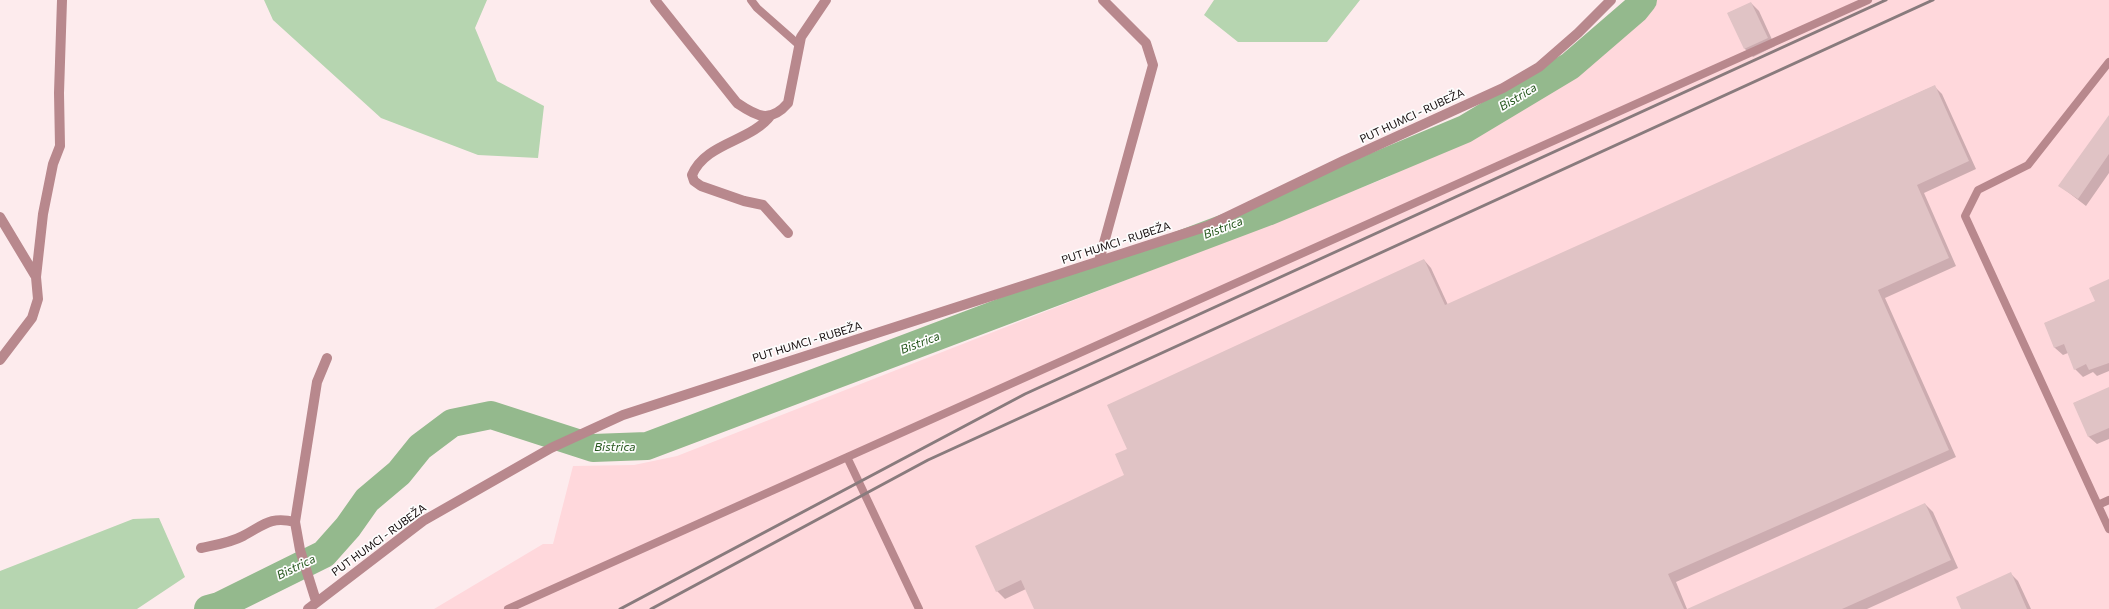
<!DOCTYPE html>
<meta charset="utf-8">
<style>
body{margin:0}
canvas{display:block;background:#fdebed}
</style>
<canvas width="2109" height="609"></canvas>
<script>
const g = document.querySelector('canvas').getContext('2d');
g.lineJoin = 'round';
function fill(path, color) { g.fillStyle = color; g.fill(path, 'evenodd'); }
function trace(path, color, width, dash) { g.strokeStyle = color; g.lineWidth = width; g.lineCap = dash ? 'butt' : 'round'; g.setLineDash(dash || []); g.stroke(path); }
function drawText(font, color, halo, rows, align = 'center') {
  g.font = font + ' Commissioner,sans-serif'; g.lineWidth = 3.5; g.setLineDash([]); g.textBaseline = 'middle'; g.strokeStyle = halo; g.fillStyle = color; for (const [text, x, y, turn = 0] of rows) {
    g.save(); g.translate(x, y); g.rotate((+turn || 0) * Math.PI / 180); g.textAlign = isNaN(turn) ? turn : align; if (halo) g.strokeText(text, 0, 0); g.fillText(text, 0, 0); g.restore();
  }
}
fill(new Path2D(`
 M1650,0h459v609h-1675l109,-65h10l20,-78 61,-1 43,-9 709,-278 97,-50 86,-49 70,-65z`), '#ffd8dc');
fill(new Path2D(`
 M264,0h223l-12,28 22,53 47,25 -6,52 -60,-3 -97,-37 -108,-98z
 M1214,0h146l-33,42h-89l-34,-27z
 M159,518l26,59 -48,32h-137v-38l133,-52z`), '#b6d5b0');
fill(new Path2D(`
 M1751,3l8,8 16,35 -22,11 -8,-8 -17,-36z
 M1934,86l8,8 34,75 -52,24 32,73 -71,32 71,159 -280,125 11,27h-652l-9,-20 -21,10 -8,-8 128,-116 3,-26 296,-189 7,8 17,37z
 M2109,131v42l-23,33 -26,-20z
 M2109,280v91l-12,5 -4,-4 -10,5 -8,-8 -7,-16 -5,2 -8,-7 -10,-25 52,-21z
 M2109,388v51l-12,5 -8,-7 -15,-34z
 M1925,504l8,8 25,56 -91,41h-177z
 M2010,573l8,8 13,28h-69z`), '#0003');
trace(new Path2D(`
 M208,609l11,-3 105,-52 24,-27 19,-27 32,-27 21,-26 32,-24 39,-8 102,33 54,-2 620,-234 198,-83 105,-63 65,-56 8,-10`), '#94b98d', 28);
fill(new Path2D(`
 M1751,2l17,36 -24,11 -17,-36z
 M1935,85l34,76 -52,24 32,73 -71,32 71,160 -281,124 16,35h-650l-13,-29 -25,12 -21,-46 149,-71 -9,-21 12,-5 -20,-44 317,-146 21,46z
 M2109,115v39l-31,45 -20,-13z
 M2109,279v84l-20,7 -3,-6 -12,6 -10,-26 -10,4 -10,-25 51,-22 -6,-13z
 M2109,387v41l-21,9 -15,-34z
 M1925,503l26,57 -109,49h-155z
 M2011,572l16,37h-66l-5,-12z`), '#e0c3c5');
trace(new Path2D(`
 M751,0l6,8 42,37
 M2109,62l-81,103 -50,25 -13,26 144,313
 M847,457l72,152
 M2098,505l11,-5
 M508,609l1360,-609`), '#b8888d', 8);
trace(new Path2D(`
 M655,0l82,103c19,13 33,21 51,0l13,-66 25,-37
 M771,115c-20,27 -65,27 -79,60l2,6 7,5 43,15 19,4 25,28
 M0,217l36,60 2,22 -6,19 -32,42
 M1099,261l54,-196 -7,-22 -43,-43
 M36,277l7,-63 10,-50 7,-18 -1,-53 3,-93
 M201,548c14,-3 29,-5 42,-12 21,-11 27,-20 52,-14
 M316,601l-16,-51 -5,-28 22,-140 10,-24
 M308,609l115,-88 128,-73 72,-33 585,-189 135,-65 160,-73 36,-21 39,-34 33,-33`), '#b8888d', 10);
trace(new Path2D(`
 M620,609l405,-215 861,-394
 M651,609l277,-149 1005,-460`), '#897b7d', 3);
drawText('11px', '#130a0b', '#fdfdfd', [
 ["PUT HUMCI - RUBEŽA",1412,116,-25],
 ["PUT HUMCI - RUBEŽA",1116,243,-18],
 ["PUT HUMCI - RUBEŽA",807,342,-17],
 ["PUT HUMCI - RUBEŽA",379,540,-36]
]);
drawText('italic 12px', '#27581e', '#fdfdfd', [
 ["Bistrica",1518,97,-31],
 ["Bistrica",1223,228,-21],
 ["Bistrica",920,343,-21],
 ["Bistrica",615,447],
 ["Bistrica",296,567,-26]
]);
</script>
